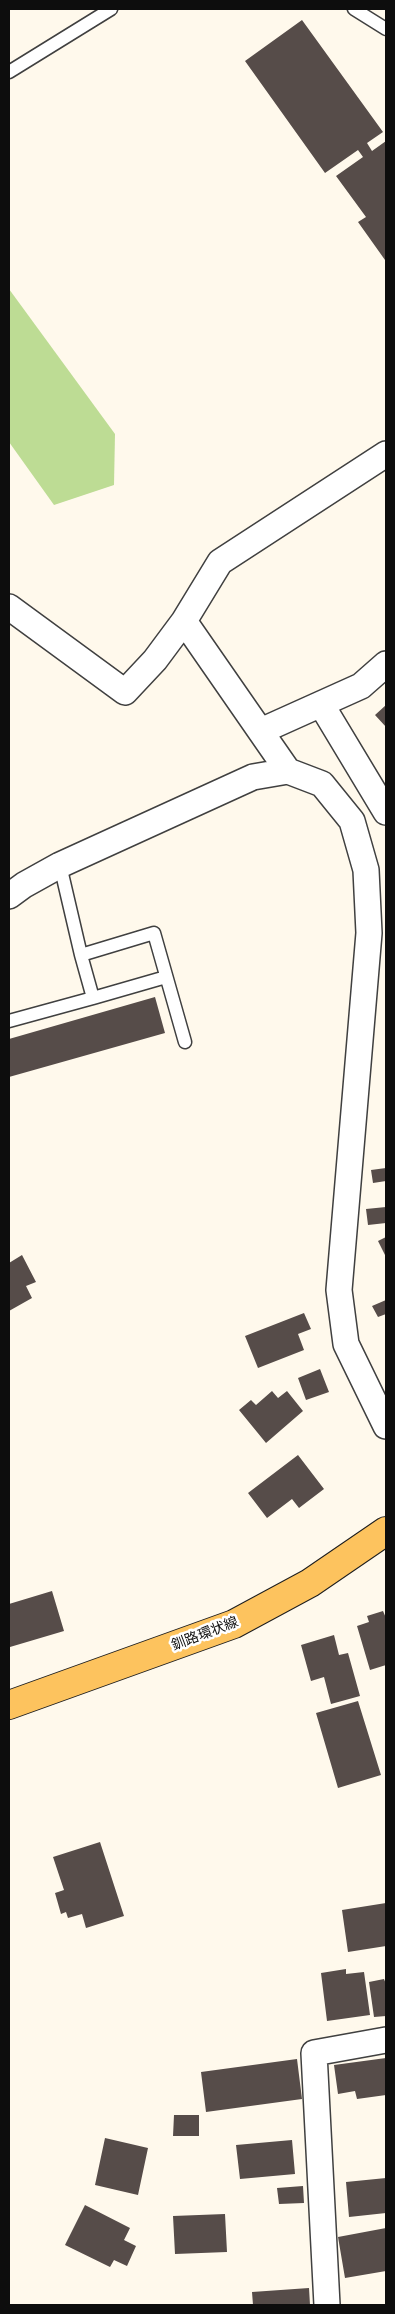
<!DOCTYPE html>
<meta charset="utf-8">
<style>
body{margin:0}
#map{position:relative;width:395px;height:2314px;overflow:hidden;background:#fff9ec;font-family:"IBM Plex Serif",serif}
canvas{display:block}
.frame{position:absolute;inset:0;border:10px solid #0d0d0d;pointer-events:none}
</style>
<div id="map">
<canvas width="395" height="2314"></canvas>
<div class="frame"></div>
</div>
<script>
const g = document.querySelector('canvas').getContext('2d');
g.lineJoin = 'round';
function fill(path, color) { g.fillStyle = color; g.fill(path, 'evenodd'); }
function trace(path, color, width, dash) { g.strokeStyle = color; g.lineWidth = width; g.lineCap = dash ? 'butt' : 'round'; g.setLineDash(dash || []); g.stroke(path); }
function drawText(font, color, halo, rows, align = 'center') {
  g.font = font + ' "IBM Plex Serif","Noto Sans JP",serif'; g.lineWidth = 5; g.setLineDash([]); g.textBaseline = 'middle'; g.strokeStyle = halo; g.fillStyle = color; for (const [text, x, y, turn = 0] of rows) {
    g.save(); g.translate(x, y); g.rotate((+turn || 0) * Math.PI / 180); g.textAlign = isNaN(turn) ? turn : align; if (halo) g.strokeText(text, 0, 0); g.fillText(text, 0, 0); g.restore();
  }
}
fill(new Path2D(`
 M9,289l106,145 -1,51 -60,20 -45,-63z`), '#bddc94');
fill(new Path2D(`
 M302,20l81,112 -16,11 5,8 14,-10 -1,119 -27,-38 8,-5 -30,-41 27,-19 -5,-7 -33,23 -80,-112z
 M386,705v22l-11,-12z
 M155,997l10,36 -156,44v-38z
 M386,1168v13l-13,2 -2,-13z
 M386,1207v16l-18,2 -2,-16z
 M386,1237v20l-8,-16z
 M22,1255l14,27 -10,4 6,12 -23,13v-48z
 M386,1300v14l-8,3 -6,-11z
 M304,1313l7,16 -13,5 6,16 -46,18 -13,-32z
 M320,1369l9,23 -23,8 -8,-22z
 M272,1391l6,7 9,-7 16,20 -37,32 -27,-33 12,-10 5,5z
 M298,1455l26,34 -25,19 -7,-9 -25,19 -19,-25z
 M52,1591l12,40 -54,16 -1,-43z
 M383,1611l3,7v47l-16,5 -13,-44 12,-4 -2,-6z
 M334,1635l5,20 9,-2 12,43 -29,8 -7,-27 -13,4 -10,-36z
 M358,1701l23,74 -43,13 -22,-75z
 M100,1842l24,74 -38,12 -4,-14 -14,4 -2,-6 -5,2 -6,-21 9,-3 -11,-33z
 M386,1903v43l-38,6 -6,-42z
 M346,1969v5l18,-2 6,43 -43,6 -6,-48z
 M384,1979l2,5v32l-12,1 -5,-35z
 M386,2058v37l-29,4 -2,-8 -17,3 -4,-29z
 M297,2059l5,40 -96,13 -5,-40z
 M174,2115h25v21h-26z
 M105,2138l43,10 -10,47 -43,-10z
 M292,2140l3,34 -55,5 -4,-34z
 M386,2178v35l-37,4 -3,-35z
 M303,2186l1,17 -25,1 -2,-16z
 M85,2205l45,23 -6,12 12,6 -9,20 -13,-6 -4,7 -45,-22z
 M225,2214l2,38 -52,2 -2,-38z
 M386,2228v43l-41,7 -7,-41z
 M309,2288l1,17h-57l-1,-13z`), '#564c49');
const lane = new Path2D(`
 M354,9l32,20
 M9,72l102,-63
 M60,865l21,90 73,-22 31,109
 M93,998l73,-21
 M9,1021l84,-23 -12,-43`);
const street = new Path2D(`
 M9,607l116,85 30,-32 29,-39
 M321,704l65,108
 M261,731l100,-45 25,-22
 M288,771l-104,-150 36,-59 166,-108
 M9,896l15,-11 36,-20 193,-88 35,-6 34,13 30,37 14,49 3,63 -30,357 7,54 40,82
 M327,2305l-13,-252 72,-13`);
const primary = new Path2D(`
 M9,1705l225,-81 76,-41 76,-52`);
trace(lane, '#404040', 15);
trace(street, '#404040', 28);
trace(primary, '#1e1e1e', 30);
trace(lane, '#fff', 12);
trace(street, '#fff', 25);
trace(primary, '#fdc35e', 28);
drawText('14px', '#0d0d0d', '#fff', [
 ["釧路環状線",205,1634,-21]
]);
</script>
